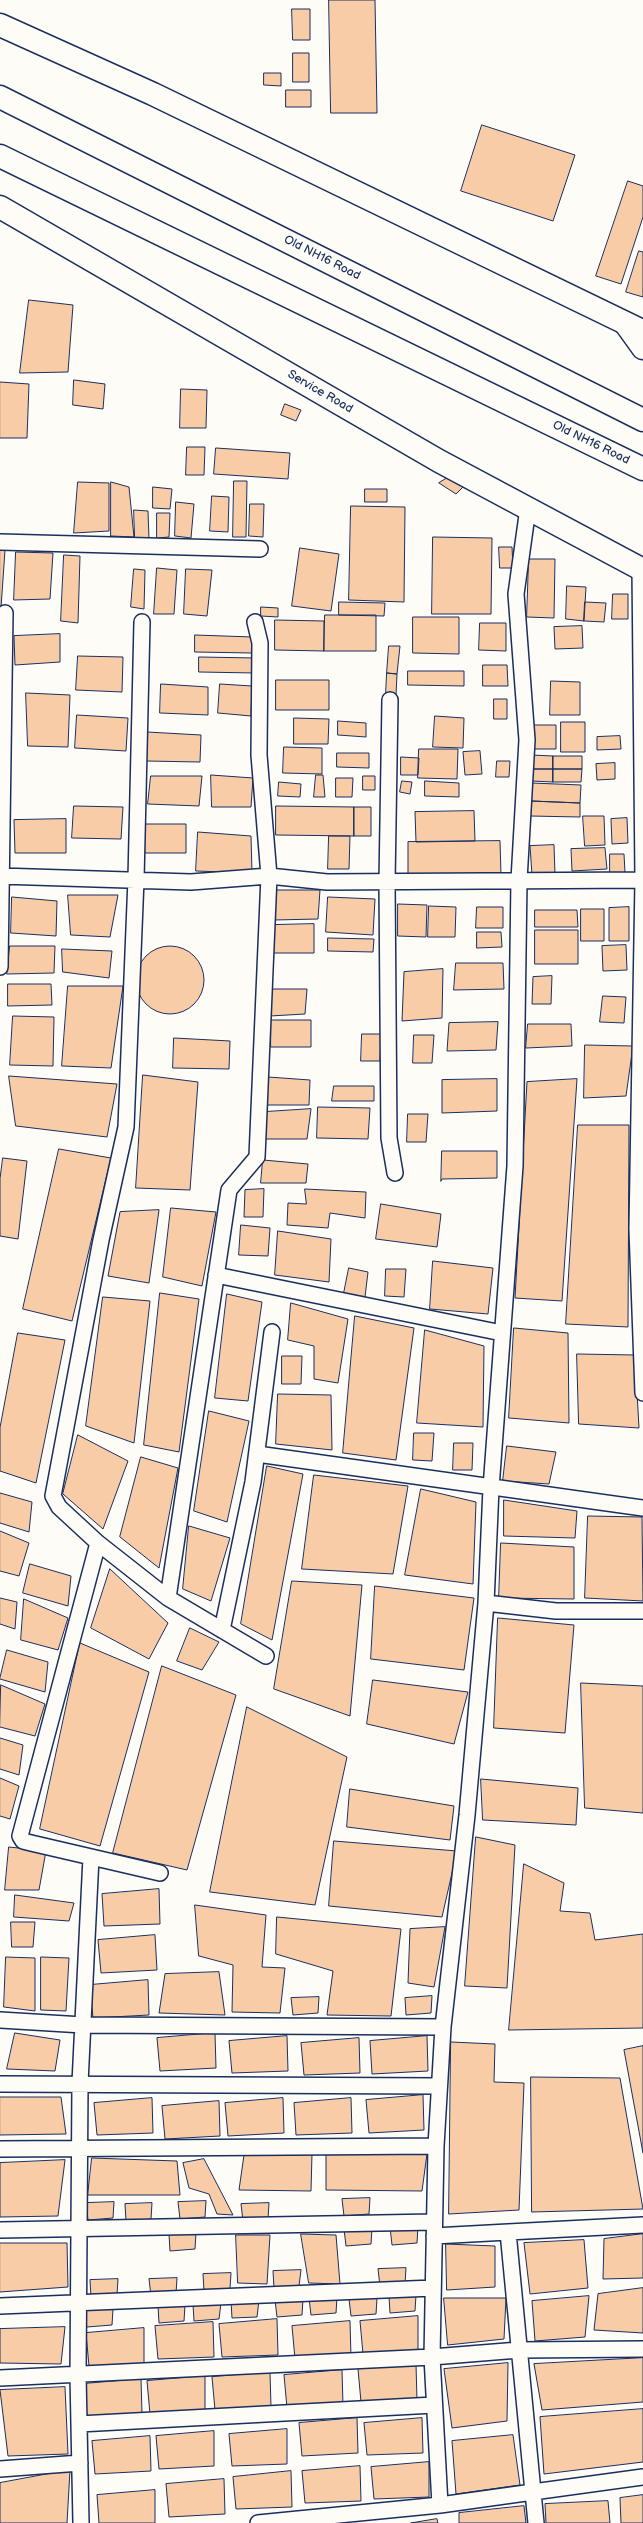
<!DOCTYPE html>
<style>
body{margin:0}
canvas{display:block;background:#fdfcf7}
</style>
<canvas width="643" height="2523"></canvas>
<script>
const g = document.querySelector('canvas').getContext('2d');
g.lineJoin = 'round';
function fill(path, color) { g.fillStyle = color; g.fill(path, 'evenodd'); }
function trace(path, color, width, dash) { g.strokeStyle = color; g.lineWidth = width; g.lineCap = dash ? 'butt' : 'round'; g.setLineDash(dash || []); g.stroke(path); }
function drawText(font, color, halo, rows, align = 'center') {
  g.font = font + ' "Balsamiq Sans",sans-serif'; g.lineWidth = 3.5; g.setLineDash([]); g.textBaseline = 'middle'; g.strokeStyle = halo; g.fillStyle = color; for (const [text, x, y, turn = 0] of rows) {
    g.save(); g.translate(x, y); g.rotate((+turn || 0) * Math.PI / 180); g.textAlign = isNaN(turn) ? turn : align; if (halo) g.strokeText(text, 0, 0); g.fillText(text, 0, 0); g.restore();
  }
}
const building = new Path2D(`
 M329,0h46l2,113h-46z
 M292,9h18v31h-17z
 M293,53h16v29h-16z
 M264,73h17v13l-17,-1z
 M286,90h25v17h-25z
 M482,125l93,30 -22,66 -92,-30z
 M628,181l15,5v31l-22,67 -25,-8z
 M639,251l4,1v45l-17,-5z
 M29,300l44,5 -5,67 -48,1z
 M74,380l31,4 -2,25 -30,-4z
 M0,382l29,2 -2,54h-27z
 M181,389l26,1 -1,38h-26z
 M285,404l16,6 -5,11 -15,-6z
 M187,447h18l-1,28h-18z
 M216,448l74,5 -2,26 -74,-5z
 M449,477l15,9 -8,8 -17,-11z
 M234,481h13l-1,56h-13z
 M78,482l31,1v48l-35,2z
 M111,482l18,5 5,50 -23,-1z
 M153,487l19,2 -2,20 -17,-1z
 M365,489h22v13h-22z
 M212,496l17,1 -1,35 -18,-1z
 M176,502l18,2 -3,34 -16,-2z
 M250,504h14l-1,33 -14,-1z
 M351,506l54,1 -1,95 -55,-2z
 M134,510l14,1 1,28 -14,-1z
 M157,513h13l-1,24 -12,1z
 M433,537l59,1 -1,76h-59z
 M499,547h13l1,21h-13z
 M300,548l39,6 -8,57 -39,-5z
 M0,550h5l-4,58h-1z
 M16,552l37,1 -3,46 -36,1z
 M64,555l16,1 -2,67 -17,-2z
 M529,559h26l-1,59 -27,-1z
 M157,568l20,2 -3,44h-20z
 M134,569l11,1 -1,39 -13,-2z
 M186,569l26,1 -5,46 -23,-2z
 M567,586l19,1 -2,34 -18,-2z
 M613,594h15v25h-16z
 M339,602l46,1 -1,13 -45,-1z
 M585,602l21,1 -2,19 -20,-1z
 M261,607l17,1v9l-17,-1z
 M325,615h51v36h-52z
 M413,617h46v37l-46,-1z
 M275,620l49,1v30l-49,-1z
 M480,623h26v28l-27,-1z
 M582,626l1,22 -28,1 -1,-22z
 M60,634v28l-45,3 -1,-29z
 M195,635l58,2 -1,16 -57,-1z
 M389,646h11l-3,28 -10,-1z
 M78,656l45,1 -1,35 -46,-2z
 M199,657l58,1 -2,15 -56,-1z
 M483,665h24l1,21h-25z
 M408,671h56v15l-56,-1z
 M387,673l10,1 -1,21 -10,-1z
 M276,680h53v30h-53z
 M551,681l29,1v33h-30z
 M161,684l47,3v28l-48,-2z
 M220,684l32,2 -1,30 -33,-3z
 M26,693l44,2 -2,52 -40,-1z
 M494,699h13v20h-13z
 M77,715l51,3 -2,33 -51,-3z
 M435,716l29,2 -1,30 -30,-1z
 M294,718l35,1 -1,25h-34z
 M338,721l28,2v14l-28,-2z
 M561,722h24v30h-24z
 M534,725h22v24h-22z
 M147,732l54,3 -1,27 -54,-1z
 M620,736l1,13 -24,1v-13z
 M284,747l38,1v26l-39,-1z
 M419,749h39l-1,30 -39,-1z
 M480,751l2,23 -17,1 -2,-23z
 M337,753h32v15l-32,-1z
 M531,755l22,1v13h-22z
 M553,756h29v13h-29z
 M401,757l18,1 -1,17h-17z
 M497,761h13l-1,16h-13z
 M615,763v16l-18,1 -1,-16z
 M531,769h22v13l-22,-1z
 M553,769h29l-1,13h-28z
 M211,775l42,3 -2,29h-39z
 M316,775h7l2,22h-11z
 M151,776h51l-3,30 -51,-2z
 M363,776h12v14h-12z
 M336,778h17l-1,19h-16z
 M402,781l10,1 -2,12 -10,-2z
 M425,781l34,2v14l-34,-1z
 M279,782l22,2 -1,13 -22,-1z
 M531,783l50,2 -1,18 -49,-2z
 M531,801l49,2v14l-50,-1z
 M74,806l49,1 -2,32 -49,-1z
 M276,806l78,1v29l-78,-1z
 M354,807h17v29h-17z
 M474,811l1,30 -59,1 -1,-30z
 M583,816h21l1,29 -20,1z
 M627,818l1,25 -16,1 -1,-25z
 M66,819v34h-51l-1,-33z
 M145,824h41v29h-41z
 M198,832l53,4 1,37 -56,-2z
 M329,836h21l-1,33h-21z
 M500,841l1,34 -93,1v-34z
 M554,845l1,29 -23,1 -2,-29z
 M605,848l2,21 -35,2 -1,-22z
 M610,854h14l1,19h-15z
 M276,890h44l-2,29 -44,1z
 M68,895h50l-8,42 -39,-2z
 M12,897l45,4 -1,35 -45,-3z
 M328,897l47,2 -2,36 -47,-3z
 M398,904l29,1 -1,32 -28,-1z
 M429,906l27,1 -1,30h-27z
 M477,907h26v21h-27z
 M629,907v34h-20v-33z
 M581,909h23v32h-23z
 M535,910h42l1,17h-43z
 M314,924v29h-41l1,-28z
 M535,930h43v34h-43z
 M477,932h24l1,15 -25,1z
 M328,938l46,1 -1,13 -45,-1z
 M626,945l1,25 -24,1 -1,-25z
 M10,946h45l-1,27 -47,1z
 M136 980a34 34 0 1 1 68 0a34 34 0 1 1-68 0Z
 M62,949l50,2 -3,27 -46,-6z
 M456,963h47l1,26 -50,1z
 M443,969l-1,49 -40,3 2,-49z
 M552,976l-1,28h-19l1,-27z
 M8,984h43l1,21 -44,1z
 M68,986h55l-12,82 -49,-2z
 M272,989h35l-2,25 -35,2z
 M603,996l23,1 -2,26 -24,-1z
 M13,1016l41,1 -1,49 -43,-1z
 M271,1020h40v27h-40z
 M498,1022l-2,28 -49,1 2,-28z
 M528,1024h43l1,22 -46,2z
 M362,1034h19l-1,27h-19z
 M414,1035h20l-2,28h-19z
 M174,1038l56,3 -1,28 -56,-1z
 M585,1045l48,1 -7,50 -42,2z
 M143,1075l55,7 -8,108 -54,-2z
 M9,1076l108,8 -10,53 -91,-11z
 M268,1077l42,3 -1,25h-44z
 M497,1079v32l-55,2v-33z
 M577,1079l-15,222 -47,-3 12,-216z
 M334,1086h40v15h-42z
 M318,1107l52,1 -2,31 -51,-1z
 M311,1109l-4,30h-44l2,-27z
 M408,1114h20l-2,28h-19z
 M578,1125h51l-1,202 -62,-3z
 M59,1149l52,9 -39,163 -49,-12z
 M442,1151h55v27l-55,1 -1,2z
 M3,1158l24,3 -9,78 -18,-3v-57z
 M263,1160l45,4 -2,19h-45z
 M264,1189l-1,28h-19l1,-27z
 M305,1189l61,3 -1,26 -35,-5 -2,15 -41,-3 1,-22 18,1z
 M381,1204l60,10 -4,33 -61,-8z
 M171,1208l45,4 -14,74 -39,-9z
 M159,1210l-10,73 -41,-7 12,-64z
 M241,1225l29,3 -2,28 -29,-1z
 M278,1231l53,8 -2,43 -54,-7z
 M433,1261l60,7 -5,46 -58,-5z
 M349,1268l19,4 -3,25 -21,-4z
 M386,1269h20l-2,28 -19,-1z
 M160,1293l39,6 -20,153 -35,-7z
 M227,1294l35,8 -14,99 -33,-3z
 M103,1297l47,4 -16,142 -48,-17z
 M291,1303l57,16 -10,64 -24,-4v-33l-26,-6z
 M355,1316l59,12 -18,132 -53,-7z
 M514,1328l54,5 1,90 -60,-5z
 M425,1330l59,16 -1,81 -66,-4z
 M18,1333l47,7 -29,143 -36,-12v-43z
 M577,1354l58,1 4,73 -60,-4z
 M282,1356h20l-1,28h-19z
 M278,1394l53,1 1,55 -56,-6z
 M209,1411l40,10 -22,101 -33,-11z
 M414,1433h20l-2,28 -19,-1z
 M78,1435l50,26 -25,68 -40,-35z
 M454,1443h19l-1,27h-19z
 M507,1446l49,6 -7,32 -46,-3z
 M141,1457l37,11 -19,100 -39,-31z
 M267,1466l36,8 -31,166 -31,-16z
 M314,1475l94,11 -15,88 -91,-5z
 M421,1489l55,13 -3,82 -68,-9z
 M0,1493l32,9 -3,30 -29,-9z
 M504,1500l73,11 -2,27 -71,-2z
 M588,1516l54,1 1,84 -58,-3z
 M189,1526l41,12 -19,63 -28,-12z
 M0,1531l29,12 -10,33 -19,-5z
 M501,1543l73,4v52l-75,-1z
 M30,1564l41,12 -3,30 -45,-13z
 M110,1569l58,54 -19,36 -58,-31z
 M292,1581l70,4 -12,131 -76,-27z
 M375,1586l99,12 -10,72 -93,-11z
 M0,1598l17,4 -2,27 -15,-5z
 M24,1599l44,19 -10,32 -37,-10z
 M498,1618l76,7 -9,108 -71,-5z
 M190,1628l29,14 -17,28 -25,-9z
 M80,1643l69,29 -49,174 -60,-17z
 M7,1650l41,12 -3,30 -45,-13z
 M162,1666l74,29 -49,175 -74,-17z
 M373,1680l95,12 -14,52 -87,-20z
 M581,1683l62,3v127l-58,-5z
 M1,1685l44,19 -10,32 -35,-9z
 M247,1707l100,50 -32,148 -105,-13z
 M0,1738l23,7 -4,30 -19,-6z
 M0,1778l19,8 -9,33 -10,-3z
 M481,1779l97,9 -2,37 -93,-5z
 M350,1789l104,17 -4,34 -103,-13z
 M476,1837l39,8 -8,143 -42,-2z
 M334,1841l123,10 -15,66 -113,-11z
 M9,1847l37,4 -7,39h-34z
 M524,1864l40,19 -4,28 30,2 5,27 48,-6v94l-134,2z
 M159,1889l1,35 -56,2 -2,-32z
 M15,1895l59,8 -5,18 -55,-4z
 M195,1905l71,10 -4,52 23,1 -5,45 -48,-1 1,-47 -34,-9z
 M277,1917l124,12 -10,87 -64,-1 6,-44 -57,-17z
 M11,1922h24l-2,25h-21z
 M445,1927l-11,60 -26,-4 2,-54z
 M155,1935l2,35 -56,3 -3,-33z
 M6,1957l29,1v53l-31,-4z
 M41,1957l28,1 -3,53 -25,-1z
 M219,1972l6,43 -66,-2 6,-39z
 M148,1980l1,35 -56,3 -3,-33z
 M432,1996l-1,17 -25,2 -1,-17z
 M319,1997l-1,16 -25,2 -2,-17z
 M15,2033l45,7 -5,31 -48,-2z
 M215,2033l1,35 -56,3 -3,-33z
 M287,2036l1,35 -56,2 -3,-32z
 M427,2036l1,35 -56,3 -2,-33z
 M359,2038l1,35 -56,2 -3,-32z
 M451,2042l44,2 -1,38 30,1 -5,127 -70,4z
 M643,2046v107l-19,-103z
 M531,2077l89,1 23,131 -111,3z
 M423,2095l1,35 -55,3 -3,-33z
 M0,2097h61l5,37 -66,1z
 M152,2098l1,35 -56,2 -3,-32z
 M283,2098l1,35 -56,3 -3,-33z
 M351,2098l1,35 -56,2 -2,-32z
 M219,2101l1,35 -55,3 -3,-33z
 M312,2154l-1,37 -72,-1 5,-35z
 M427,2154l-5,37 -96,-1v-35z
 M92,2158l85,3 3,34h-92z
 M204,2159l29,56 -16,-1 -8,-20 -20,-6 -6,-25z
 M65,2160l-7,56 -58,1v-54z
 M370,2198l-1,16 -25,2 -2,-17z
 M206,2201l-1,16 -25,2 -2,-17z
 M114,2202l-1,16 -25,2 -2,-17z
 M152,2203l-1,16 -25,2 -1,-17z
 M269,2203l-1,16 -25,2 -2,-17z
 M418,2226l-1,17 -25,2 -2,-18z
 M372,2228l-1,16 -25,2 -2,-17z
 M196,2233l-1,16 -25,2 -1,-17z
 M301,2234l35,1 4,49 -31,-1z
 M643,2234v44l-40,1 1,-40z
 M236,2235h34l-3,49 -29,-1z
 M584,2240l4,48 -58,6 -6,-51z
 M0,2243h67l1,44 -68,5z
 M446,2244l49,2v41l-48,3z
 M406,2268l-1,16 -25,2 -2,-17z
 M301,2270l-2,16 -25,2 -1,-17z
 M231,2273l-1,16 -26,2 -1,-17z
 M177,2278l-1,16 -25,2 -2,-17z
 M118,2279l-1,16 -26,2 -1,-17z
 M643,2288v45l-49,-3 4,-36z
 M416,2295l-1,16 -25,2 -1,-17z
 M589,2296l-4,41 -50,4 -3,-40z
 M337,2297l-1,16 -25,2 -2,-17z
 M377,2298l-1,16 -25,2 -2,-17z
 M444,2298h62l-2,41 -56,6z
 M303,2299l-1,16 -25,2 -2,-17z
 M259,2300l-2,17 -25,1 -1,-17z
 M221,2303l-2,16 -25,2 -1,-17z
 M185,2305l-1,16 -25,2 -1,-17z
 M86,2309h27l-1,16 -25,2z
 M418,2316v35l-55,3 -3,-33z
 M277,2319l1,36 -56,2 -3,-33z
 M350,2321l1,36 -56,2 -3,-33z
 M213,2322l1,35 -56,2 -3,-33z
 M65,2327l-4,37 -61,-1v-34z
 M144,2328v35l-55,3 -3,-33z
 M643,2358v44l-101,8 -8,-46z
 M508,2363l-1,58 -55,7 -8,-59z
 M416,2364l1,36 -56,2 -3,-33z
 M342,2370l1,35 -56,3 -3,-33z
 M270,2372l1,35 -56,3 -3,-33z
 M205,2376v36l-55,2 -3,-33z
 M141,2379l1,35 -56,2 -3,-32z
 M65,2387l3,67 -60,2 -8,-66z
 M643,2409v53l-99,12 -4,-57z
 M357,2418l1,35 -56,3 -3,-33z
 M422,2418l1,35 -56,2 -3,-32z
 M287,2429v35l-55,2 -3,-32z
 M214,2431v35l-55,3 -3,-33z
 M513,2435l7,50 -64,9 -4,-53z
 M150,2436l1,35 -56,3 -3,-33z
 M429,2462v35l-55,2 -3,-32z
 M360,2466l1,35 -56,2 -3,-32z
 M70,2470l-3,53h-67v-40z
 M291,2471l1,36 -56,2 -3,-32z
 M224,2479l1,35 -56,3 -3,-33z
 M155,2490v33h-56l-2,-28z
 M643,2495v28h-22l-1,-25z
 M608,2501l2,22h-64l-1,-19z
 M524,2506l2,17h-67v-10z
 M437,2519l1,4h-27z`);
fill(building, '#f9cca8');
trace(building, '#1b2f5e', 1);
const street = new Path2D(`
 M0,542l260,7
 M640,568l3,312 -6,349 6,164
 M142,622l-6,257 -10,248 -25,113 -48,256 6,11 39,36 70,55 98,58
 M390,700l-3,182 2,256 6,35
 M0,876l191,6 78,-6 58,6 316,-2
 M0,967l5,-354
 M216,1275l286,58
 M257,1454l386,54
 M98,1543l-78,293 3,5 8,2 129,30
 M168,1598l61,-408 28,-33 12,-281 -10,-121 1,-112 -5,-21
 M486,1603l70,8h87
 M222,1630l31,-148 19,-150
 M0,2020l83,5 360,2
 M0,2084l439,2
 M0,2149l436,-3
 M0,2230l434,-8
 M508,2232l135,-7
 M434,2236l74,-4 25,260 110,-15
 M0,2306l433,-18
 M0,2378l432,-21 87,-7 124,-1
 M79,2424l355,-19
 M0,2469l80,-6
 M440,2505l-8,-148 4,-211 7,-119 24,-212 19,-212 5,-115 24,-322 4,-286 8,-140 -11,-146 12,-86
 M81,2523l-3,-148 2,-292 11,-226
 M258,2523l182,-18 93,-13 3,31`);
const secondary = new Path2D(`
 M0,25l153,69 489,237
 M0,207l439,254 204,109`);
const primary = new Path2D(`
 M0,97l643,323
 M0,156l643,313`);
const highway = new Path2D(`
 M625,323l18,25`);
trace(street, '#1b2f5e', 18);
trace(secondary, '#1b2f5e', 25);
trace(primary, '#1b2f5e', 25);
trace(highway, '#1b2f5e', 25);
trace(street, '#fdfcf7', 15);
trace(secondary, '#fdfcf7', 22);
trace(primary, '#fdfcf7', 22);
trace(highway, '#fdfcf7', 22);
drawText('12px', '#1b2f5e', '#fdfcf7', [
 ["Old NH16 Road",322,258,27],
 ["Service Road",320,392,30],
 ["Old NH16 Road",591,443,26]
]);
</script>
